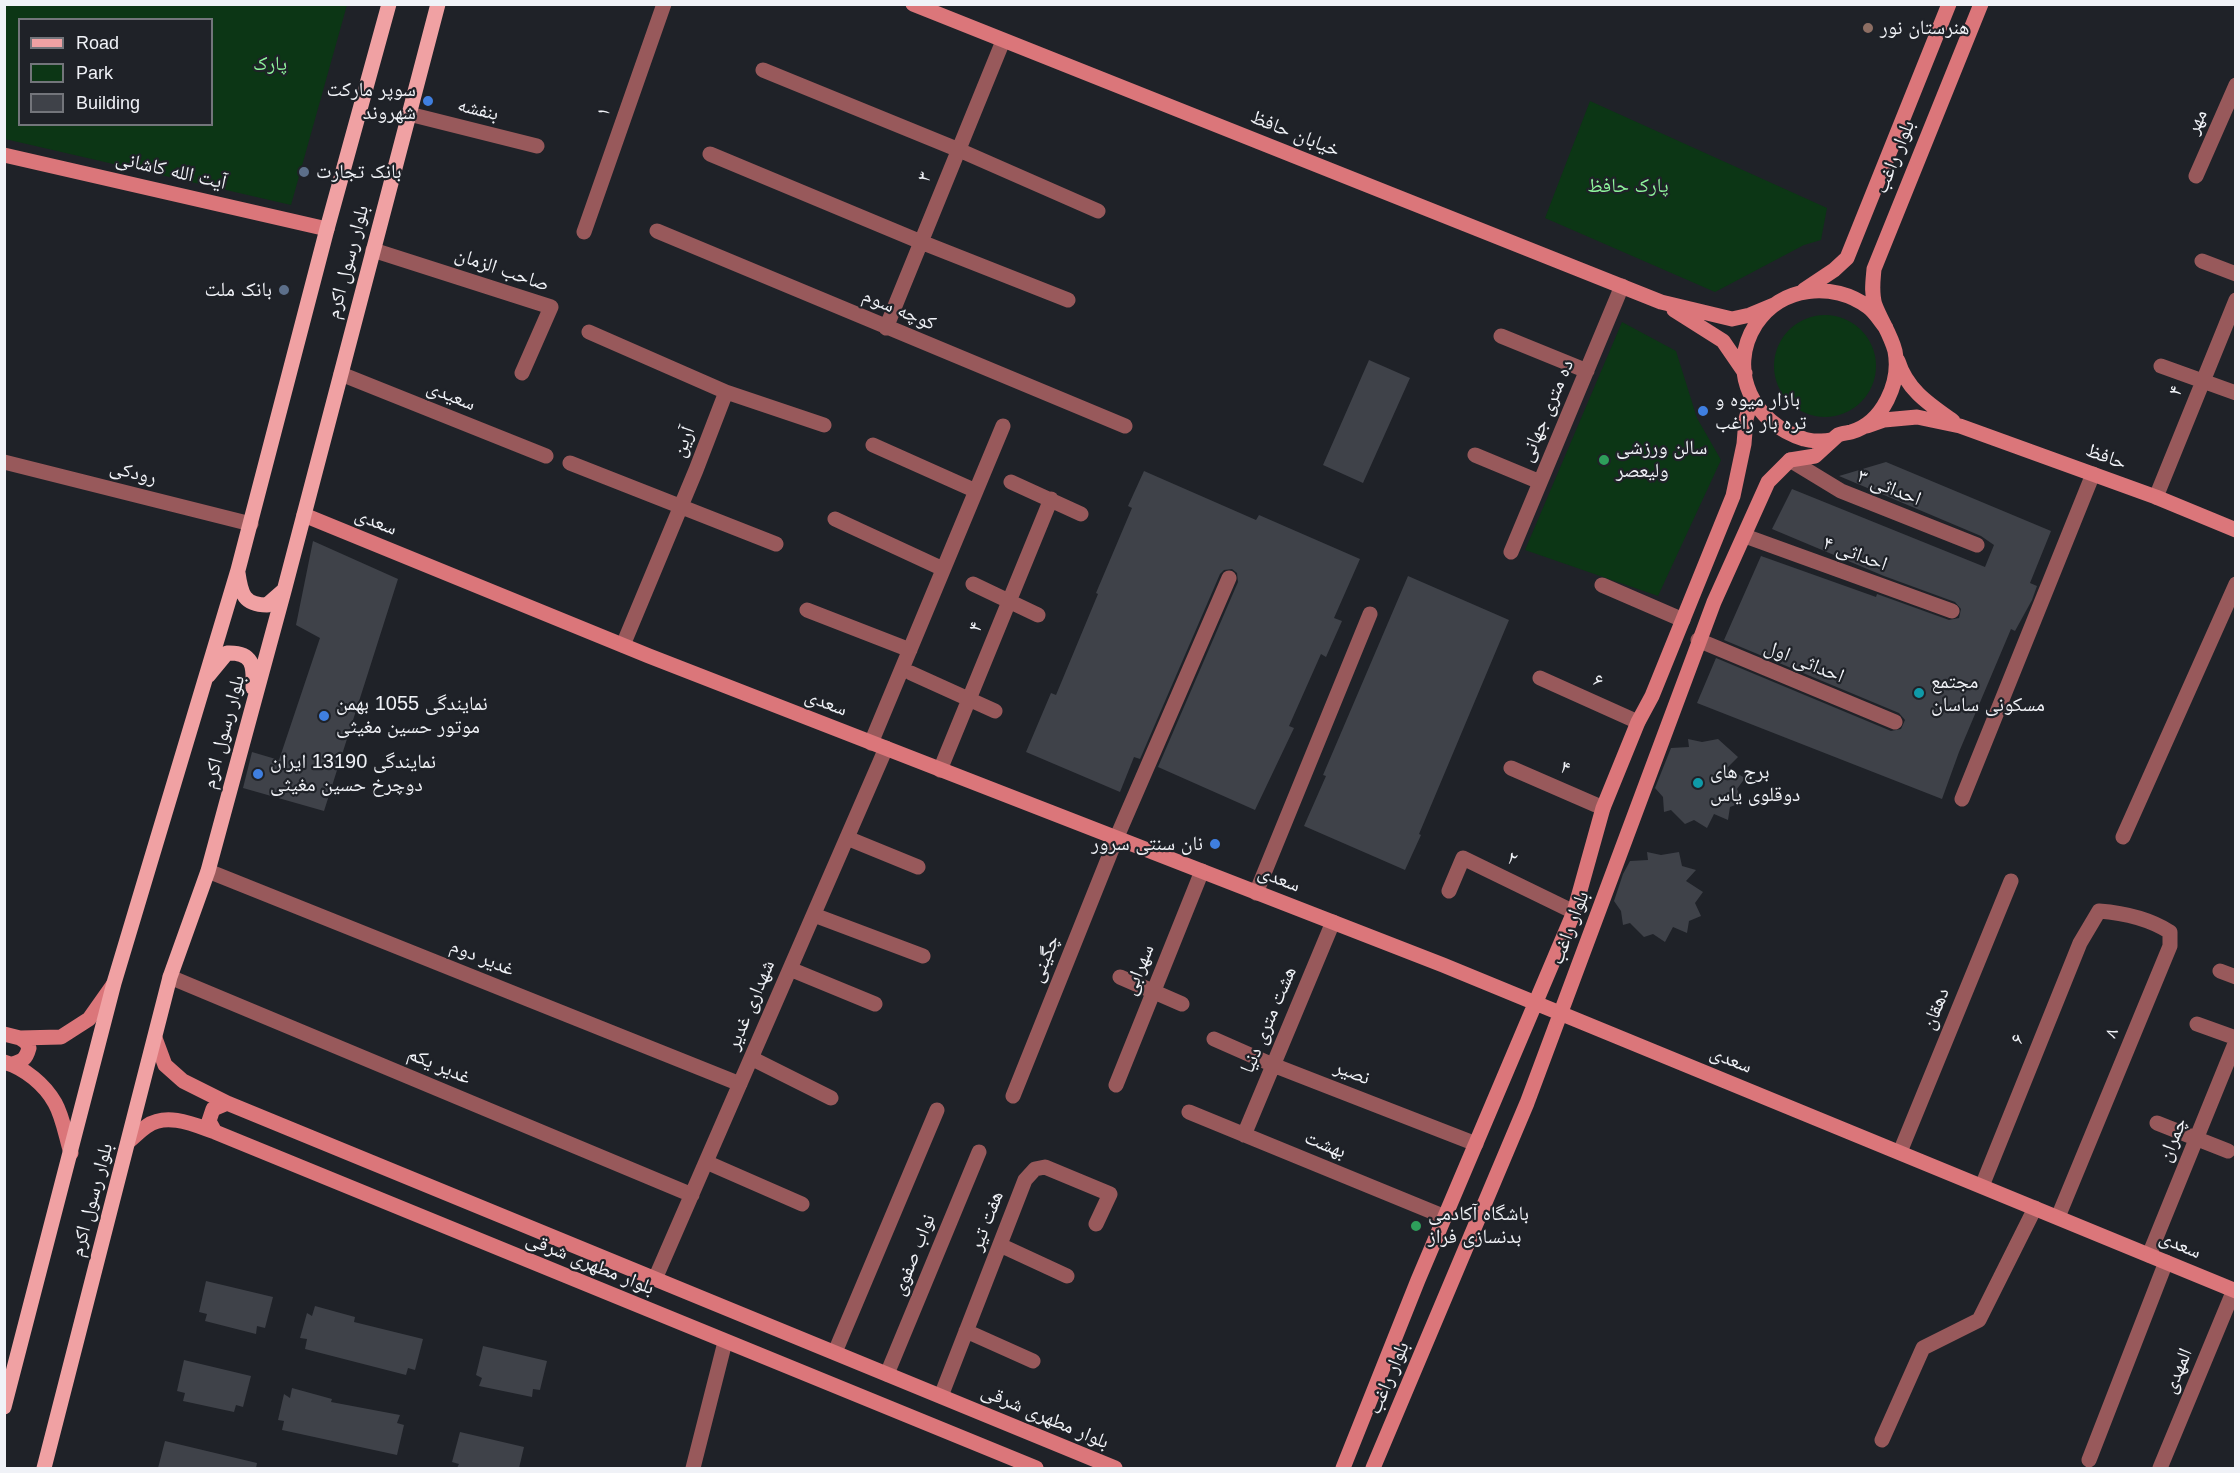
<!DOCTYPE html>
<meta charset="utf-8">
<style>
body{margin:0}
#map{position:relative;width:2240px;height:1473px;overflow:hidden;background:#1f2228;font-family:Arial,sans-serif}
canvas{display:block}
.frame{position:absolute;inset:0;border:6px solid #f0f2f7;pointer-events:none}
.legend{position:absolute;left:18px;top:18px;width:195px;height:108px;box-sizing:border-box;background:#1f2228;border:2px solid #73757b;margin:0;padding:8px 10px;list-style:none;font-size:18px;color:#f0f2f7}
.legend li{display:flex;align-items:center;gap:12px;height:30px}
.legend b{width:30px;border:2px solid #73757b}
</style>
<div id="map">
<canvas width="2240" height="1473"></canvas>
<div class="frame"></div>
<ul class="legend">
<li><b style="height:8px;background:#f0a1a3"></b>Road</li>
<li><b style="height:16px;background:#0c3615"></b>Park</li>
<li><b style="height:16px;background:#3f4249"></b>Building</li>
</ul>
</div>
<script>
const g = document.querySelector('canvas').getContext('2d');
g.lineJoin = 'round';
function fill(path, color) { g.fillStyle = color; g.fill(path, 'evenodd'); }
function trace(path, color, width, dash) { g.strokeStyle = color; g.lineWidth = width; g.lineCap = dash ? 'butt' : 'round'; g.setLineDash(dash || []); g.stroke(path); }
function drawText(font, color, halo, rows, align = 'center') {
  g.font = font + ' Arial,"Noto Naskh Arabic",sans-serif'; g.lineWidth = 4.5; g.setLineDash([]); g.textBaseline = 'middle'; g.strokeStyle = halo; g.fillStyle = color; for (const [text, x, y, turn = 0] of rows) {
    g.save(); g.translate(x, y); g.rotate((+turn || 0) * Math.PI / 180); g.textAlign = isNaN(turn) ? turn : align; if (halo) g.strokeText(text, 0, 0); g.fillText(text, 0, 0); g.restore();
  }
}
fill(new Path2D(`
 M5,4l342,1 -56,200 -286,-66zM20,20h192v104h-192z
 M1590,101l237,107 -6,32 -17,5 -89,47 -170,-74z
 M1774 366a51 51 0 1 1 102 0a51 51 0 1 1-102 0Z
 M1622,322l54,29 21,67 24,42 -63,136 -133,-46z`), '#0c3615');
fill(new Path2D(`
 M1369,360l41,18 -47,105 -40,-18z
 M1886,462l165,69 -21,52 7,3 -5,14 -17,31 -4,-2 -52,123 -17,47 -245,-96 19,-45 175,73 10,-2 4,-9 -6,-7 -175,-73 37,-84 115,41 1,-3 72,26 10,-2 2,-9 -6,-7 -71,-26 -112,-47 20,-40 193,78 9,-22 -13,-9 -142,-60z
 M1144,471l112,49 3,-5 101,44 -26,59 8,3 -16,36 -5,-3 -32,72 5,2 -39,82 -97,-43 80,-185 -1,-9 -5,-4 -8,1 -4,4 -80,185 -6,-2 -14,35 -94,-40 25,-59 5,2 42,-101 -2,-1 36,-85 -4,-2z
 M313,541l85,38 -74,232 -81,-23 9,-36 27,8 41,-122 -24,-13z
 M1408,576l101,44 -90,214 2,1 -16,35 -101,-44 22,-50 -3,-1z
 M1688,739l14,3 16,-3 20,18 -11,11 18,10 -8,11 6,13 -13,5 -2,13 -14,-6 -7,14 -13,-8 -9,4 -14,-14 -7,2 -1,-15 -8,-9 16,-40 18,-1z
 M1647,852l14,3 18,-3 3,14 14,4 -10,11 17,11 -8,11 6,13 -12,5 -2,12 -14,-6 -8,15 -12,-8 -9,3 -14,-14 -7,2 -2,-14 -7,-10 9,-27 7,-13 18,-1z
 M206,1281l67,16 -8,31 -8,-2 -1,8 -51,-13 2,-7 -8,-2z
 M315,1306l40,11 -1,5 69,17 -8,31 -7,-2 -2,7 -101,-26 2,-10 -7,-1 7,-25 5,3z
 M483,1346l64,15 -7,29 -7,-1 -1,8 -53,-11 3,-8 -6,-3z
 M184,1360l67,16 -8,31 -7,-2 -2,7 -51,-11 2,-8 -8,-2z
 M292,1388l40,11 -1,3 69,13 -3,8 7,2 -7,30 -115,-25 2,-9 -6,-1 6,-26 6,4z
 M460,1432l64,15 -5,21h-62l2,-4 -7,-2z
 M165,1441l92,22 -1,5h-98z`), '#3f4249');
trace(new Path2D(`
 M763,70l196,80 139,61
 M409,114l128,32
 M710,154l211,88 147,58
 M2196,176l40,-91
 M657,231l468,195
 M584,232l80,-228
 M373,250l178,57 -29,66
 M2202,261l34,13
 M886,328l117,-287
 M589,332l137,60 -30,78 -73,175
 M1501,336l86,35
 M2161,366l75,27
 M341,374l205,82
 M726,392l98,33
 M873,445l103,46
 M1475,455l65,27
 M1790,460l51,31 136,54
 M4,462l247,62
 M570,463l206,81
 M1011,482l70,32
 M2156,497l80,-197
 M835,519l108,50
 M1745,536l207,75
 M1511,552l111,-266
 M973,584l65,31
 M1602,585l81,35
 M807,610l103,40
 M1698,640l197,82
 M911,673l84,38
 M1540,678l98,44
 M871,743l132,-317
 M1511,768l92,40
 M940,770l111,-271
 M1962,799l131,-325
 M2123,837l113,-253
 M847,838l71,29
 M208,871l532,213
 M1449,891l14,-33 111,54
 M1256,893l114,-279
 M814,915l109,41
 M790,969l85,35
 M2220,971l16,6
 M170,977l522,218
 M1120,977l62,27
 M2197,1024l39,14
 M1214,1039l59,26 203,79
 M751,1058l80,40
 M1116,1085l86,-214
 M1013,1096l103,-257 113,-261
 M1189,1112l256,105
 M2157,1123l71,28
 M1244,1135l89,-213
 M1900,1152l111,-271
 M706,1162l96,42
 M1982,1186l98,-243 19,-32c26,2 49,7 71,21v14l-112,271
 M1000,1245l67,31
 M2149,1255l87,-214
 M655,1279l231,-531
 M966,1331l67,30
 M835,1352l102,-242
 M887,1374l92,-222
 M941,1396l84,-216 10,-11 10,-2 65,27 -14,30
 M1882,1440l41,-92 56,-28 56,-112
 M2089,1460l77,-198
 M693,1468l32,-126
 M2160,1468l74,-178`), '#98595b', 15);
trace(new Path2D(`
 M913,4l748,298 71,17 18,-4 24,-10
 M4,155l323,74
 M1804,290l30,-20 13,-12 102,-254
 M1674,310l49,31 22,32
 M1886,328c-6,-7 -11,-16 -18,-21 -35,-26 -87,-21 -112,17 -30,47 -2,100 48,115 6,2 20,3 27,1 1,0 6,-4 7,-5 4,-2 9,-2 13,-3 32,-9 50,-50 44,-81 -4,-16 -14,-30 -20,-46 -4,-12 -2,-24 -1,-36l107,-265
 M1898,361c9,29 31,43 55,60
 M1867,426l17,-6 33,-3 43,9 196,71 80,33
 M304,515l345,141 794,309 793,326
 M4,1034l16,4 41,-1 28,-18 24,-34
 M155,1038l10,27 18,16 44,22 888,365
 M4,1062c21,6 41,23 51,41 8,14 11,34 16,50
 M12,1064c11,-3 14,-5 17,-16l-3,-6 -6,-4
 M215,1132l-6,-11 4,-12 14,-6
 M129,1141c6,-5 12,-11 18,-15 20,-14 48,-1 68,6l821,336
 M1343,1468l75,-188 156,-368 29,-104 35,-86 14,-26 81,-200 11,-52 2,-25 6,-21
 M1373,1468l154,-365 187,-501 54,-120 22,-22 25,-4 23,-21`), '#db767a', 15);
trace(new Path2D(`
 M238,573c3,21 6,32 29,32l16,-14
 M208,676l19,-23c26,-1 27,12 26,35
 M4,1407l110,-424 124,-413 89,-341 62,-225
 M44,1468l126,-491 38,-106 76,-280 154,-587`), '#f0a1a3', 15);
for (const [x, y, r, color] of [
 [1868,28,6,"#8d6e63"],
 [428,101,6,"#3f7fe0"],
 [304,172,6,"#5c6f8a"],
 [284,290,6,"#5c6f8a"],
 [1703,411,6,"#3f7fe0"],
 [1604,460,6,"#2e9e5b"],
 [1919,693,6,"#0f9aa8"],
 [324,716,6,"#3f7fe0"],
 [258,774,6,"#3f7fe0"],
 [1698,783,6,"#0f9aa8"],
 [1215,844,6,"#3f7fe0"],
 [1416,1226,6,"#2e9e5b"]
]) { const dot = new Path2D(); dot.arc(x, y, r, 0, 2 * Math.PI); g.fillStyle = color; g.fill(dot); trace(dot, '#1f2228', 2); }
drawText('20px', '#f0f2f7', '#1f2228', [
 ["هنرستان نور",1880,28],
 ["سوپر مارکت",416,90,"right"],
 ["شهروند",416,113,"right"],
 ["بانک تجارت",316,172],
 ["بانک ملت",272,290,"right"],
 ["بازار میوه و",1715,400],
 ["تره بار راغب",1715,423],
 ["سالن ورزشی",1616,448],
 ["ولیعصر",1616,471],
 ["مجتمع",1931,682],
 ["مسکونی ساسان",1931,705],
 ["نمایندگی 1055 بهمن",336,704],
 ["موتور حسین مغیثی",336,727],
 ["نمایندگی 13190 ایران",270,762],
 ["دوچرخ حسین مغیثی",270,785],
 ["برج های",1710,772],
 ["دوقلوی یاس",1710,795],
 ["نان سنتی سرور",1203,844,"right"],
 ["باشگاه آکادمی",1428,1214],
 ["بدنسازی فراز",1428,1237]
], 'left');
drawText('20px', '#8ff59d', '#1f2228', [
 ["پارک",270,64],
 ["پارک حافظ",1628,186]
]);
drawText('20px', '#f0f2f7', '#1f2228', [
 ["بنفشه",478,110,14],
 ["۱",604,112,-71],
 ["مهر",2197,122,-66],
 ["خیابان حافظ",1295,134,22],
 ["بلوار راغب",1895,157,-68],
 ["آیت الله کاشانی",171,171,13],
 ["۳",925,177,-68],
 ["بلوار رسول اکرم",348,262,-75],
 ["صاحب الزمان",502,270,19],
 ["کوچه سوم",899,310,23],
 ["۴",2176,391,-68],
 ["سعیدی",451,396,22],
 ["ده متری جهانی",1547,411,-67],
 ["آرین",684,442,-69],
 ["حافظ",2106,457,20],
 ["رودکی",133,473,14],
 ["احداثی ۳",1889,488,22],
 ["سعدی",376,522,22],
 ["احداثی ۴",1855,554,20],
 ["۴",976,627,-68],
 ["احداثی اول",1804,662,22],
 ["۶",1598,681,24],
 ["سعدی",826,703,21],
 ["بلوار رسول اکرم",224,732,-75],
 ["۴",1565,768,24],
 ["۲",1512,859,26],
 ["سعدی",1279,879,21],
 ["بلوار راغب",1570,928,-69],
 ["غدیر دوم",482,958,22],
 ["چگینی",1045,959,-68],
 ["سهرابی",1139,970,-68],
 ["شهداری غدیر",751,1005,-67],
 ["دهقان",1936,1009,-68],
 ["هشت متری دنیا",1269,1020,-67],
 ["۸",2112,1033,-67],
 ["۶",2018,1039,-68],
 ["سعدی",1731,1060,22],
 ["غدیر یکم",439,1066,23],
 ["نصیر",1352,1073,21],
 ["چمران",2173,1140,-68],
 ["بهشت",1325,1145,22],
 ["بلوار رسول اکرم",92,1200,-75],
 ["هفت تیر",987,1221,-69],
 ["سعدی",2180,1245,23],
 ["نواب صفوی",914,1255,-68],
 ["بلوار مطهری شرقی",590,1264,22],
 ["المهدی",2178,1371,-67],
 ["بلوار راغب",1389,1378,-67],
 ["بلوار مطهری شرقی",1045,1417,23]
]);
</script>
